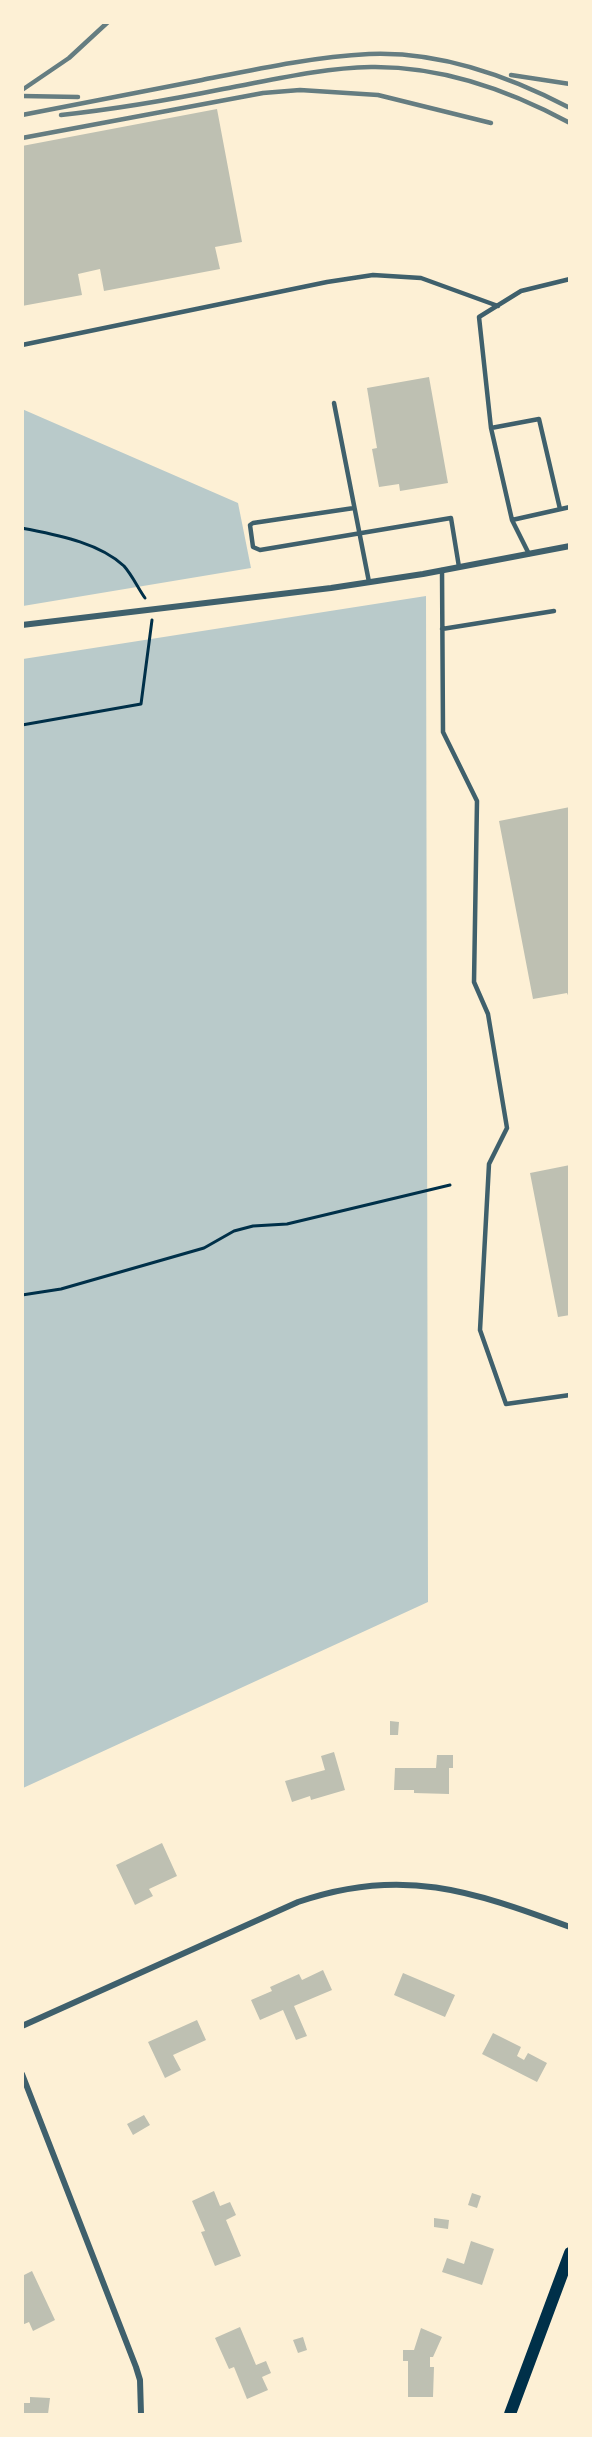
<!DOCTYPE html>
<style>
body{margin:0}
#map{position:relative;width:592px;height:2437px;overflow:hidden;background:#fdf0d5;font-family:Merriweather,serif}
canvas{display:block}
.frame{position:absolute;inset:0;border:24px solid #fdf0d5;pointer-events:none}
</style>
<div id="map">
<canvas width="592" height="2437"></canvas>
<div class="frame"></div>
</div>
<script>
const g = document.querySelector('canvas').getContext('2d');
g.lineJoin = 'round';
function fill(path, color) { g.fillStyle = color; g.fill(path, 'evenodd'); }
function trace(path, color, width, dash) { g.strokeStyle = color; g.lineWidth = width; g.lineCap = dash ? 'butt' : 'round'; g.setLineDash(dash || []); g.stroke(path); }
fill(new Path2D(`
 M22,409l216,94 13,65 -228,38z
 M426,596l2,1006 -405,186v-1129z`), '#b9caca');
fill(new Path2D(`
 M217,109l25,133 -27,5 5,22 -116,22 -4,-22 -22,5 4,21 -60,11v-160z
 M429,377l19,106 -48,8 -1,-7 -20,3 -7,-38 5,-1 -10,-60z
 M570,807v193l-3,-7 -34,6 -34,-178z
 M570,1165v150l-12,2 -28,-144z
 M390,1721l9,1 -1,13h-8z
 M334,1752l11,38 -34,10 -1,-4 -18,6 -7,-21 40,-11 -4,-14z
 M437,1755h16v13h-4v26l-35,-1v-3h-20l1,-22h41z
 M162,1843l15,33 -28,13 4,7 -18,9 -19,-40z
 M323,1970l9,20 -38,16 13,30 -11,4 -13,-30 -23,10 -9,-20 21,-9 -2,-4 29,-13 3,6z
 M403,1973l52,22 -10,22 -51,-22z
 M197,2020l9,20 -33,15 8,15 -16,8 -17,-36z
 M493,2033l28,14 -4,9 7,4 4,-7 19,10 -10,19 -55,-28z
 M144,2115l6,10 -17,10 -6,-11z
 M214,2191l6,15 10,-4 6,13 -10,5 15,36 -26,10 -14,-34 4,-1 -13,-30z
 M472,2193l9,3 -4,12 -9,-3z
 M434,2218l15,2 -1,9 -14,-2z
 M471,2241l23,8 -12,36 -40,-13 5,-14 17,6z
 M32,2271l23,49 -22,11 -4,-9 -7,3v-49z
 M240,2327l16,38 10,-4 5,12 -9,4 6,13 -21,9 -13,-32 -5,2 -14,-31z
 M421,2328l21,9 -9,20h-3v10h4l-1,30h-25v-36h-5v-11h11z
 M303,2337l4,13 -9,3 -5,-13z
 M30,2397l20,1 -2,16h-26v-11h8z`), '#bec0b2');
trace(new Path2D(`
 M22,528c34,7 76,14 102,38 8,9 14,22 21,32
 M22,725l119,-21 11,-84
 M22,1295l39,-6 143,-41 30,-17 19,-5 34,-2 163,-39`), '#003049', 3);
trace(new Path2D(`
 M22,345l305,-63 46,-7 48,3 77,28
 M334,403l35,179
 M491,428l48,-9 21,90
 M354,508l-101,15 -3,2 3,22 7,3 191,-32 8,49
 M512,520l58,-13
 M529,554l-17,-34 -21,-92 -12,-111 42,-26 49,-12
 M442,570l1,162 34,69 -3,181 14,32 19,114 -18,36 -9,166 26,74 64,-9
 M442,629l112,-18`), '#3f606c', 4.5);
trace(new Path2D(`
 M22,625l309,-37 92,-14 147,-28
 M22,2026l276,-124c103,-36 174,-11 272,25
 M22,2074l114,293 4,13 1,34`), '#3f606c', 6);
trace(new Path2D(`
 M510,2414l60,-161`), '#003049', 12);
trace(new Path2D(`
 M511,75l59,9
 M22,90l47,-32 39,-36
 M22,96l56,1
 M22,115c60,-12 120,-23 180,-35 55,-11 110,-23 167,-26 69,-3 140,22 201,54
 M61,115c55,-6 108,-15 162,-26 49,-9 98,-21 148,-22 70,-1 138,23 199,56
 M22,138l241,-45 37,-3 78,5 113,28`), '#657d81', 4.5);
</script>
